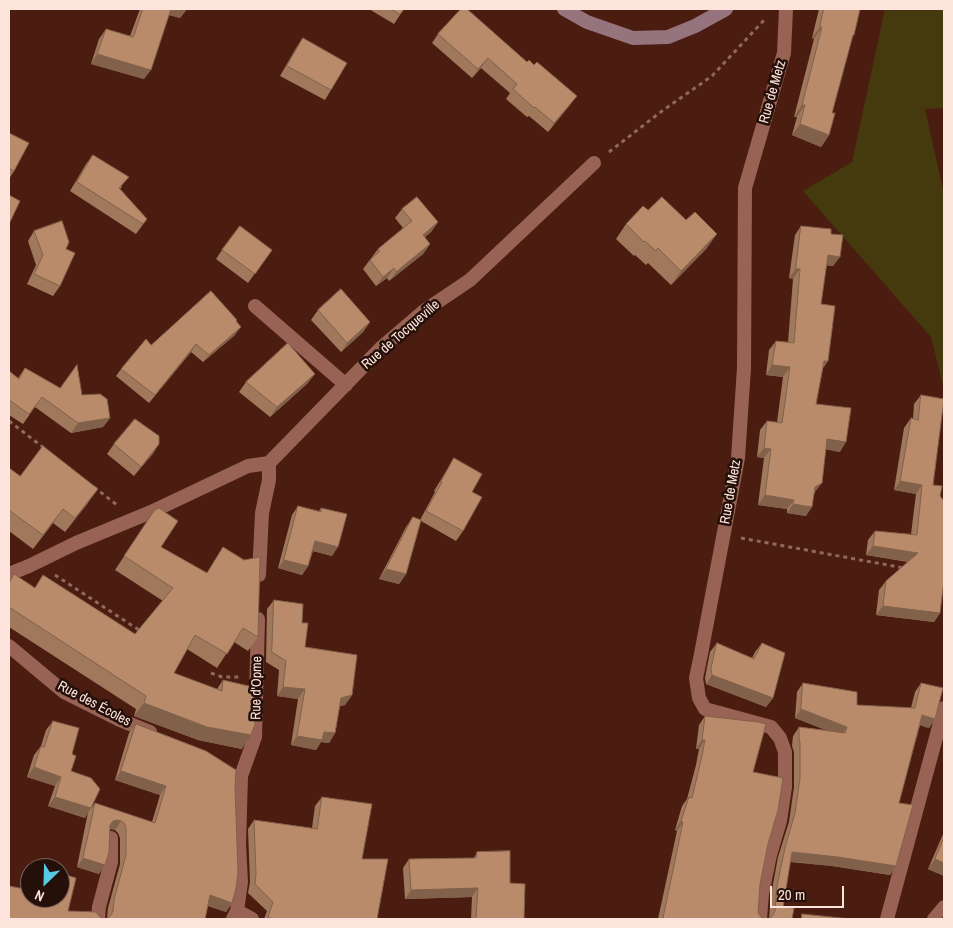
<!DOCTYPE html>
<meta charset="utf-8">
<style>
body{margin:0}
#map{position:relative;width:953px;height:928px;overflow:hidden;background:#4b1d11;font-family:"Archivo Narrow",sans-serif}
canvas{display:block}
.frame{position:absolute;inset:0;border:10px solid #fde4dc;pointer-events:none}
.north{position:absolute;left:20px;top:858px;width:50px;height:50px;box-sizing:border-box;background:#240f09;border:1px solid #7b645d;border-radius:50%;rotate:204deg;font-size:14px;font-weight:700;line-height:20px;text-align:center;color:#fde4dc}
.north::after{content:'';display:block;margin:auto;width:18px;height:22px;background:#58c8e4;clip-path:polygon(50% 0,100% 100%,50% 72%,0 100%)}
.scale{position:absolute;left:770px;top:886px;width:74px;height:22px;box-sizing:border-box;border:2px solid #fde4dc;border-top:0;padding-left:6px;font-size:15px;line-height:18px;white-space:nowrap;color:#fde4dc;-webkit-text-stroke:4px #240f09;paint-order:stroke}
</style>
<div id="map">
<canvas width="953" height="928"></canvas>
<div class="frame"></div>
<div class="north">N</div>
<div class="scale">20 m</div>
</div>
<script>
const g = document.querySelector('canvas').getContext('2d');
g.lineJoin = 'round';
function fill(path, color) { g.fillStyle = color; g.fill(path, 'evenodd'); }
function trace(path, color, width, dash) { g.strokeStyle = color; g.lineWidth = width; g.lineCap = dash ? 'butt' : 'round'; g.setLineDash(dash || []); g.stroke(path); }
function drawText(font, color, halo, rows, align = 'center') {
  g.font = font + ' "Archivo Narrow",sans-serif'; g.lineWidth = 5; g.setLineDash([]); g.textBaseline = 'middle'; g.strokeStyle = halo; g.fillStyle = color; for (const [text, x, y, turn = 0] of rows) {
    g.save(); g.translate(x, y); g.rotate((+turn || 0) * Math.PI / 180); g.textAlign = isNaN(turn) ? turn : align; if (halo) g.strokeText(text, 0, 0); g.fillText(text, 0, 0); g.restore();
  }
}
fill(new Path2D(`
 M885,9h59v99l-19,1 19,85v195l-13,-52 -128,-146 49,-29z`), '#443a0d');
trace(new Path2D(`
 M609,152l53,-41 50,-35 54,-58
 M9,421l35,27
 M94,487l23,18
 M741,538l163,30
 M55,575l87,57
 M211,673l11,4h17`), '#8f695e', 3, [4, 4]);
trace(new Path2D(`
 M933,919l11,-13`), '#986354', 12);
trace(new Path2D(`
 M255,306l91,79
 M9,574l20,-8 47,-23 75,-31 97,-46 21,-3 113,-116 42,-36 46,-31 124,-117
 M259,575l3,-62 7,-33v-17
 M9,646l55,46 56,28 30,12
 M237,911l15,8
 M98,919l1,-12 12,-45v-24
 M233,919l4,-8 4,-29 -2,-38 2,-68 14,-39 3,-118
 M760,919l2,-25 8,-39 10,-34 5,-34v-35l-5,-14 -9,-11 -66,-18 -6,-11 -3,-20 5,-24 37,-196 6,-90 1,-180 39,-135 2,-44
 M887,919l57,-211`), '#986354', 14);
trace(new Path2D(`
 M564,9l23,13 46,16 35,-1 27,-11 31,-17`), '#96747d', 14);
fill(new Path2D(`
 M140,9h47l-7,9 -11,-3 -25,64 -53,-15 8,-25 7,-10 24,7z
 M369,9h35l-10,15z
 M461,9l109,96 -22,27 -19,-16 -2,1 -21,-18 4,-6 -29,-25 -9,10 -40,-35 6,-9z
 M819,9h41l-6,26 -2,3 -20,75 -3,22 -8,12 -29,-12 5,-18h-3l20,-78 -2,-1z
 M303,38l28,52 -6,10 -45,-24 16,-28z
 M9,133l5,38 -5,8z
 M93,155l29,32 -2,2 27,30 -11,15 -66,-43 16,-27z
 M402,209l36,13 -7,10 -6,5 5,7 -7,10 -34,27 -2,-3 -11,8 -13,-17 15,-20 25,-21 -8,-10z
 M648,210l59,38 -36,37 -23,-22 -2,2 -11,-10 -1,1 -18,-17 10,-15z
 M801,226l30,8 2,32 -7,-1 -5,39 7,57 -5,7 -7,36 24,48 -15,-3 -10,43 -9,24 -19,-3v-4l-29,-4 6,-47 -7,-1 3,-27 7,-9 10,1 6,-45 -17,-2 3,-25 7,-9 12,1 5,-63 -4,-1 6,-43z
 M34,231l26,55 -7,10 -26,-12 9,-19 -8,-24z
 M222,250h50l-24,33 -32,-24z
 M318,310l52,12 -7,10 -22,20 -30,-32z
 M236,321l-1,14 -32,27 -12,-10 -42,51 -33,-27 5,-7 30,-24z
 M25,368l35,20 22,7 28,23 -7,9 -32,6 -36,-26 -12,17 -14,-9v-44l9,7z
 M246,382l62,1 -38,34 -31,-25z
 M921,395l12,90 7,11v117l-6,9 -58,-7 3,-25 7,-9 22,-19 -42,-7 2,-15 7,-9 36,3 5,-40 -22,-4 10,-62 7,-10 2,1 1,-15z
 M114,444h45l-25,32 -27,-22z
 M454,458l18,34 -9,39 -7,10 -35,-20 -15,53 -7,10 -20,-5 27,-52 7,-10 7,3 15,-28 -1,-1 14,-23z
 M9,468l11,8 68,27 -23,29 -12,-9 -20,26 -24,-18z
 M298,506l21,5 2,-3 11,48 -19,-5 -5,15 -6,9 -24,-7 14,-53z
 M154,511l7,36 46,26 16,-26 35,90 -10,14 -14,-9 -17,26 -30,-19 -13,24 43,16 6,-9 19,69 -44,-9 -64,-24 2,-7 -127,-82v-45l5,-8 21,14 8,-13 92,59 28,-33 -48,-31z
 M274,600l28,23 3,24 47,48 -7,10 -5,1 -5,27 -6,10 -8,-1 -5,8 -25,-5 7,-46 -21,-3 2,-26 -13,-8 1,-53z
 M717,643l35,15 3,-6 7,-9 11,55 -7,9 -60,-23 -1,-6 5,-26z
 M803,683l54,22 54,3 4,-16 6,-9 14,36 -6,9 -9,-3 -21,78 -3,63 -6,9 -58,-9 -42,-4 -7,45 9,12h-134l19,-88 -2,-1 7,-24 5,-7 9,-34 3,-16h-3l3,-24 6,-9 48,56 15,72 -8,40 -2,29 3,4 5,2 3,-1 2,-23 7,-38 11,-35 5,-35v-35l-2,-6 1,-10 6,-9 27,3 -31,-12 2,-26z
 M53,721l19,33 -1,17 20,37 4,-5 57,19 8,-27 -45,-15 14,-47 7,-9 99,63 -3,116 -6,9 -18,-6 -3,13h-196l59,-8 36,8 3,-1 1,-10 12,-44v-26l-2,-5 -3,-3 -4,-1 -2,1 -10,44 -22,-7 11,-55 -3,6 -37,-12 7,-20 -28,-9 7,-22 7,-9 5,-16z
 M322,797l40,62 15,60h-113l3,-8 -19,-18 2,-11 -2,-53 6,-9 58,8 3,-22z
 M944,832v44l-16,-7z
 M477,852l33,31 14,36h-53l1,-22 -67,2 -2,-31 6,-9 65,-1z`), '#a0785b');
fill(new Path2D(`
 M169,9h18l-7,9 -15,-4z
 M820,27h2l-8,12 -2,-1z
 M97,54l54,16 -7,9 -53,-15z
 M488,58l-7,10 -9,10 6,-9z
 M577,96l-7,9 -22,27 6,-9z
 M802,105h3l-8,12h-3z
 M800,124l29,11 -8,12 -29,-12z
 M438,222l-7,10 -15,12 7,-9z
 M717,234l-10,14 -36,37 10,-14z
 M430,244l-7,10 -34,27 7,-9z
 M828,255l12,2 -7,9 -12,-1z
 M394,268l-7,10 -11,8 7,-9z
 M796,269h4l-7,10 -4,-1z
 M370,322l-7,10 -22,20 6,-9z
 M241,327l-6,8 -32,27 6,-7z
 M196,344l-5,8 -42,51 6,-8z
 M824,361h4l-7,10z
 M772,365l18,2 -7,10 -17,-2z
 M315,374l-7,9 -38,34 7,-10z
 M110,418l-7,9 -32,6 7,-10z
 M827,439l19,3 -6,10 -20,-4z
 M159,444l-6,10 -19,22 7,-9z
 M764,448l7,1 -7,9 -7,-1z
 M900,481l22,4 -6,9 -22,-4z
 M822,483l-7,9 -6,5 6,-10z
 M98,489l-10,14 -23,29 10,-14z
 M765,495l29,5 -7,9 -29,-4z
 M793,504l19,3 -6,9 -19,-3z
 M63,509l-10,14 -20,26 10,-14z
 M315,541l23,6 -6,9 -23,-6z
 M873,546l45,7 -7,9 -45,-7z
 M284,560l24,6 -6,9 -24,-7z
 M386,569l20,5 -7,10 -20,-5z
 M883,606l57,7 -6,9 -58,-7z
 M712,675l61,23 -7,9 -60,-23z
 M283,687l22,2 -7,10 -21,-3z
 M352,695l-7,10 -11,2 7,-9z
 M144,703l107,32 -9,14 -44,-9 -64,-24z
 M801,709l46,18 -6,9 -46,-18z
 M922,715l13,4 -6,9 -13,-4z
 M324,732l11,1 -6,10 -8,-1 -5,8 -25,-5 6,-9z
 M702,740h3l-6,9h-3z
 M34,767l27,10 -6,9 -28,-9z
 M121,771l45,15 -6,9 -45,-15z
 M55,797l36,11 -6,10 -37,-12z
 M118,820l3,1 -6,9 -4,-1 -4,1 3,-5 3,-4z
 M681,821l2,1 -6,9 -2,-1z
 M792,852l46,5 58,9 -6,9 -58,-9 -47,-5z
 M83,858l22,7 -6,9 -22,-7z
 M935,859l9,4v13l-16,-7z
 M478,888l-6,9 -67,2 6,-9z
 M210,895l22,8 -6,9 -22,-8z`), '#82614a');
const building = new Path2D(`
 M143,9h28l-20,61 -54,-16 9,-25 27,8z
 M391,9h13l-4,5z
 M461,9h6l60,53 2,-2 5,5 3,-3 40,34 -23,27 -19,-16 -1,1 -21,-19 4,-5 -29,-26 -10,11 -40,-35z
 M824,9h36l-6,26h-1l-21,78h3l-6,22 -29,-11 5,-19h-3l20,-78h-2z
 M303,38l44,25 -16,27 -44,-24z
 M9,133l20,10 -15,28 -5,-3z
 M93,155l36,22 -10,11 28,31 -4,5 -66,-42z
 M9,195l11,6 -11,23z
 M417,197l21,25 -15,13 7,9 -34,28 -2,-4 -11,9 -13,-17 10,-9 -2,-2 34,-28 -10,-12z
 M662,197l24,23 9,-8 22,22 -36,37 -23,-23 -2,3 -11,-10 -1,1 -18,-18 17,-18 5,4z
 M62,221l7,21 -3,7 9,4 -15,33 -26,-12 9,-19 -9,-24z
 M240,226l32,24 -17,24 -33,-24z
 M801,226l30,3v5l12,1 -3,22 -12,-2 -7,49 14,2 -7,55h-4l-8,43 35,4 -5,34 -19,-3 -5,44 -7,4 -3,20 -19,-3 1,-4 -29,-5 6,-46 -7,-1 3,-27 15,2 8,-56 -18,-2 4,-24 18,2 6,-74h-4z
 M341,289l29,33 -23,21 -29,-33z
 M211,291l26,29 -1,1 5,6 -32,28 -13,-11 -41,51 -34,-26 25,-30 5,6z
 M288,343l27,31 -38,33 -31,-25z
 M77,365l5,30 18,-1 7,5 3,19 -32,5 -36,-26 -13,17 -20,-14v-29l10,8 6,-11 35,20z
 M921,395l23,4 -11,86 9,1 -2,10 4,5v79l-4,33 -57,-7 3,-25 32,-28 -45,-7 2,-15 42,4 5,-50 -22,-4 11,-63 7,2z
 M135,419l24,17v8l-18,23 -27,-23z
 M43,446l55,43 -23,29 -12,-9 -20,26 -34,-25v-42l11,8z
 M454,458l28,16 -10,18 10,5 -19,34 -37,-20 16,-29h-1z
 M298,506l23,6v-4l26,6 -9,33 -23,-6 -7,25 -24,-6z
 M159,508l19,13 -17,26 46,26 16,-26 21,13 16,-3 -2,80 -15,-9 -16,26 -32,-19 -21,38 48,18 1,-11 34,8 -2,36 -4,11 -44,-8 -63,-24 2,-7 -137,-89v-24l5,-9 21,14 8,-13 92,59 38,-46 -49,-32 30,-45z
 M413,517l8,3 -15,54 -20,-5z
 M274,600l29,4 -1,19h6l-3,24 52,8 -5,40 -11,3 -6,35 -11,-1 -2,8 -25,-4 8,-47 -22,-2 3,-26 -14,-9z
 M717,643l37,16 8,-16 23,10 -12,45 -61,-23 -1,-6z
 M803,683l54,9v13l58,3 6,-25 22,5 -8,31 -13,-4 -23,88 14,2 -17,61 -58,-9 -46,-5 -9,55 11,1 -2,11h-125l-4,-1 20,-96 -2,-1 8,-24 3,1 10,-42 3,-16h-3l3,-24 53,6 8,2 -13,48 30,6 -5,32 -10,34 -8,40 -2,29 3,4 5,2 4,-1 3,-3 2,-4 2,-25 8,-38 10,-35 5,-35v-35l-1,-6v-10l46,6 2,-6 -46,-18z
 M53,721l26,7 -7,26 4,2 -5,15 20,7 9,11 -9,19 -36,-11 6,-20 -27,-10 7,-21 3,1z
 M136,724l70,27 30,19 -1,17 3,86 -2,15 -4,15 -22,-8 -5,24h-196v-33l21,4v8h30v-25l16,5 -8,33 28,1 4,5 4,2 4,-1 3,-3 2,-4 1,-11 12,-45v-26l-1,-5 -4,-3 -3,-1 -5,1 -3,4 -1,27 -4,13 -22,-7 12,-55 60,20 11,-37 -45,-15z
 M322,797l50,7 -10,55h26l-11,60h-104l-5,-2 5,-15 -18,-18 1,-11 -2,-53 63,9z
 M944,838v25l-9,-4z
 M510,851v32l15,1 -1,35h-48l2,-31 -67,2 -2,-31 67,-1 1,-6z
 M802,914l49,5h2h-51z`);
fill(building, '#ba8b6a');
trace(building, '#82614a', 1);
drawText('14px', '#fde4dc', '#240f09', [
 ["Rue de Metz",773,92,-74],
 ["Rue de Tocqueville",401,335,-41],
 ["Rue de Metz",731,492,-80],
 ["Rue d'Opme",257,688,-89],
 ["Rue des Écoles",94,704,28]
]);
</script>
